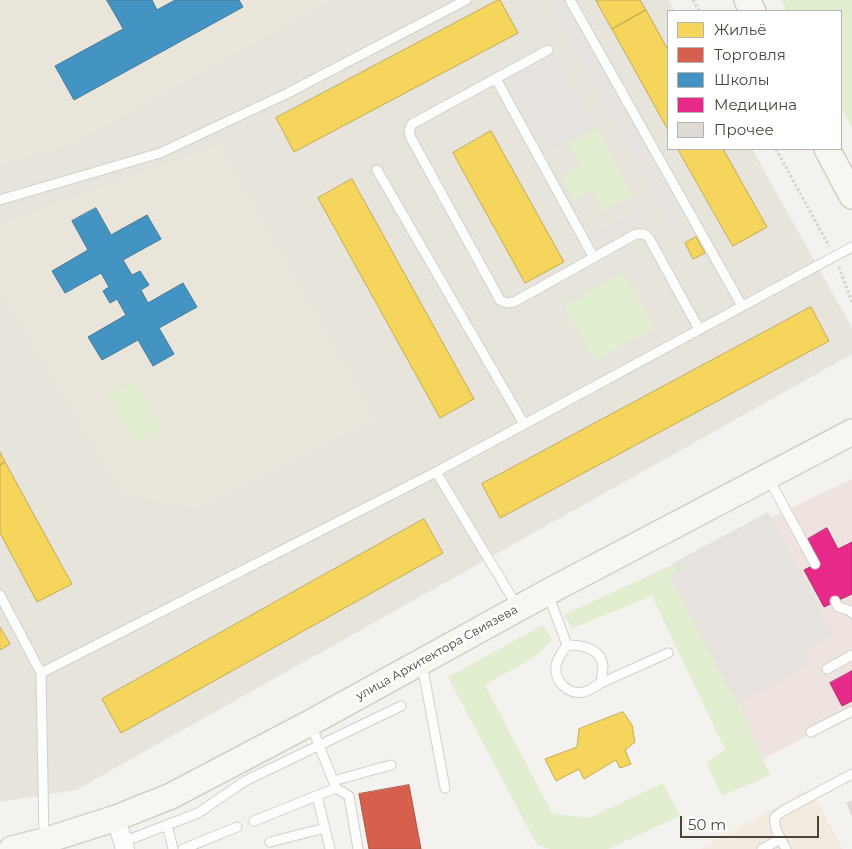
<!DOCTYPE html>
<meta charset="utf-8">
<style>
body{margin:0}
#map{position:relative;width:852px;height:849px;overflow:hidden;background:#f4f2ee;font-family:Montserrat,sans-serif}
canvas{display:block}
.legend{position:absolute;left:667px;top:10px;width:175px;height:140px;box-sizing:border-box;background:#fff;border:1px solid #b7b4b0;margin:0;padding:6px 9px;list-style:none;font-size:15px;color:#4b4439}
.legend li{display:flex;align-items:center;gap:10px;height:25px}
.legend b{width:25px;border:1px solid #b7b4b0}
.scale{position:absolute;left:680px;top:816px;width:139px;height:22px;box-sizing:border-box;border:2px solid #4b4439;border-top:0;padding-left:6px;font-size:15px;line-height:18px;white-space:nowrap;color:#4b4439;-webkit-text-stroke:4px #fff;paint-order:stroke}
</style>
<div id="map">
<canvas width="852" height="849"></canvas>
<ul class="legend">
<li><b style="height:14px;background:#f6d55c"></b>Жильё</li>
<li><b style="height:14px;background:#d6604d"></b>Торговля</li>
<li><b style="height:14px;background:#4393c3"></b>Школы</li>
<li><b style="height:14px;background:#e7298a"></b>Медицина</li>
<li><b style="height:14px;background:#dedbd6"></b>Прочее</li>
</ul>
<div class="scale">50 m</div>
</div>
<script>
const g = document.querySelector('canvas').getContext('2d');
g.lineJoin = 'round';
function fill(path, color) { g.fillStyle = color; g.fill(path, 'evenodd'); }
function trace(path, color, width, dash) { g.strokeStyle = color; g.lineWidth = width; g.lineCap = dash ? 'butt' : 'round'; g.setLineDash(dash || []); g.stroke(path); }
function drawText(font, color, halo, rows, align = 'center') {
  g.font = font + ' Montserrat,sans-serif'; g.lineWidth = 5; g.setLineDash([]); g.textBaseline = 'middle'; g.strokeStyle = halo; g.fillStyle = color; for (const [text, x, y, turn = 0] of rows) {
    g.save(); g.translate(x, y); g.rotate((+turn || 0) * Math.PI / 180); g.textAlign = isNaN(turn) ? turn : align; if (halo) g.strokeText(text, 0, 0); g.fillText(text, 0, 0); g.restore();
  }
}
fill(new Path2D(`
 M0,0h668l7,11h-7v138h84l100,179v26l-776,436 -76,12z`), '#e7e4dc');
fill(new Path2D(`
 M810,788l33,61h-142z`), '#f3ebdf');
fill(new Path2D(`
 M0,0h332l-258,143 -74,22z
 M219,144l157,275 -178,90 -76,-15 -122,-205v-65z`), '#eae5da');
fill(new Path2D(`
 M852,479v233l-89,47 -87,-196z`), '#eee3df');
fill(new Path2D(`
 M781,0h71v128l-11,-20v-97h-54z
 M597,129l35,67 -28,15 -11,-22 -20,11 -12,-23 20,-11 -12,-23z
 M623,273l31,55 -59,33 -31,-55z
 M136,382l26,46 -28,15 -25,-47z
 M676,563l94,212 -48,21 -16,-33 19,-13 -73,-154 -79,32 -10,-13z
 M543,625l9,15 -18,17 -49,28 67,128 37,5 74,-35 17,33 -72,33h-58l-13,-4 -89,-168z`), '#e1eecf');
fill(new Path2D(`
 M547,0h14l125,229 -10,6z
 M554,51l41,77 -48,25 -41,-77z
 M640,209l5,9 -48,25 -6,-9z
 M768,512l66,124 -30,16 7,12 -74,40 -68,-128 8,-5 -4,-8z`), '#e6e3df');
const homes = new Path2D(`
 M498,0h2l18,33 -224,119 -18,-34z
 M596,0h44l6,10 -34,19z
 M646,10l22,40v80l-56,-101z
 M491,131l73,131 -39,21 -72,-130z
 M678,149h45l44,78 -34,19z
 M352,179l122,220 -34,19 -122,-220z
 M696,237l9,16 -12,6 -8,-16z
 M811,307l18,34 -329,177 -18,-34z
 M0,452l5,10 -5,3z
 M5,462l67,122 -35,18 -37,-69v-68z
 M424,519l19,34 -322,180 -19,-34z
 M0,627l10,17 -10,6z
 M623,712l9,13 3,17 -10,8 6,14 -11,4 -4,-8 -32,19 -5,-10 -23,12 -11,-22 32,-12 2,-18z`);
fill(homes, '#f6d55c');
trace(homes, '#c3aa52', 1);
const shops = new Path2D(`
 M409,785l12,64h-52l-10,-55z`);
fill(shops, '#d6604d');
trace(shops, '#ac5847', 1);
const schools = new Path2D(`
 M107,0h45l5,10 18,-10h64l4,7 -169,93 -19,-34 68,-37z
 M96,208l15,27 36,-20 14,24 -38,21 9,15 8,-4 9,14 -8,5 7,13 35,-20 14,24 -38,21 15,26 -21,12 -15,-26 -36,20 -14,-23 38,-22 -9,-16 -7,4 -7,-12 6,-4 -8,-14 -36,20 -13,-22 36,-21 -16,-29z`);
fill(schools, '#4393c3');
trace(schools, '#457b9a', 1);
const health = new Path2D(`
 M827,528l11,21 14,-7v52l-28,13 -20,-37 16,-8 -12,-23z
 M852,671v30l-10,5 -12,-23z`);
fill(health, '#e7298a');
trace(health, '#b83172', 1);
const building = new Path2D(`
 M852,801v14l-5,-12z`);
fill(building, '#dedbd6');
trace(building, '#dcd9d4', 1);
const lane = new Path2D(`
 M570,0l172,306
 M548,50l-136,74 -3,7 2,7 89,162 6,3 8,-1 122,-68h8l5,4 50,91
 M496,79l98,179
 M377,170l147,254
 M0,200l160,-47 126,-59 180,-94
 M436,472l416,-225
 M769,479l46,85
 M548,594l19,51
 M0,595l41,78
 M835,601l3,6 13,4 1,2
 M567,645c15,0 34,3 36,21 0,5 -2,12 -2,17 -5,2 -9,6 -14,8 -16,6 -33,-8 -31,-25 1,-8 7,-15 11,-21z
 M422,664l23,124
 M827,669l25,-14
 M601,683l67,-30
 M311,725l25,63 13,8 9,53
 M811,732l41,-21
 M333,781l58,-16
 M317,796l13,53
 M254,821l82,-33
 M167,825l6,24
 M44,839l-3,-166 395,-201 81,134
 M123,842l75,-29 47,-32 156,-75
 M270,842l55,-14
 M183,849l54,-22
 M762,849l19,-10
 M786,849c-5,-10 -13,-20 -11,-32l8,-6 69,-37`);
const street = new Path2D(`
 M116,818l9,31`);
const secondary = new Path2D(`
 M747,0l6,11
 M827,149l25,47
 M12,849l32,-8 72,-23 55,-22 139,-73 238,-131 304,-160`);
trace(lane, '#d2d0cb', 11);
trace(street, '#d2d0cb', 20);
trace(secondary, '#d3cfc5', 28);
trace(new Path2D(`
 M693,0l6,11
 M776,149l53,97
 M839,267l13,35`), '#d3d2cc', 3, [2.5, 2.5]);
trace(lane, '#fdfdfc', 9);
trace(street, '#fdfdfc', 18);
trace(secondary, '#f7f6f1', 25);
drawText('12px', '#4b4439', '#fff', [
 ["улица Архитектора Свиязева",437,653,-29]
]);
</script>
